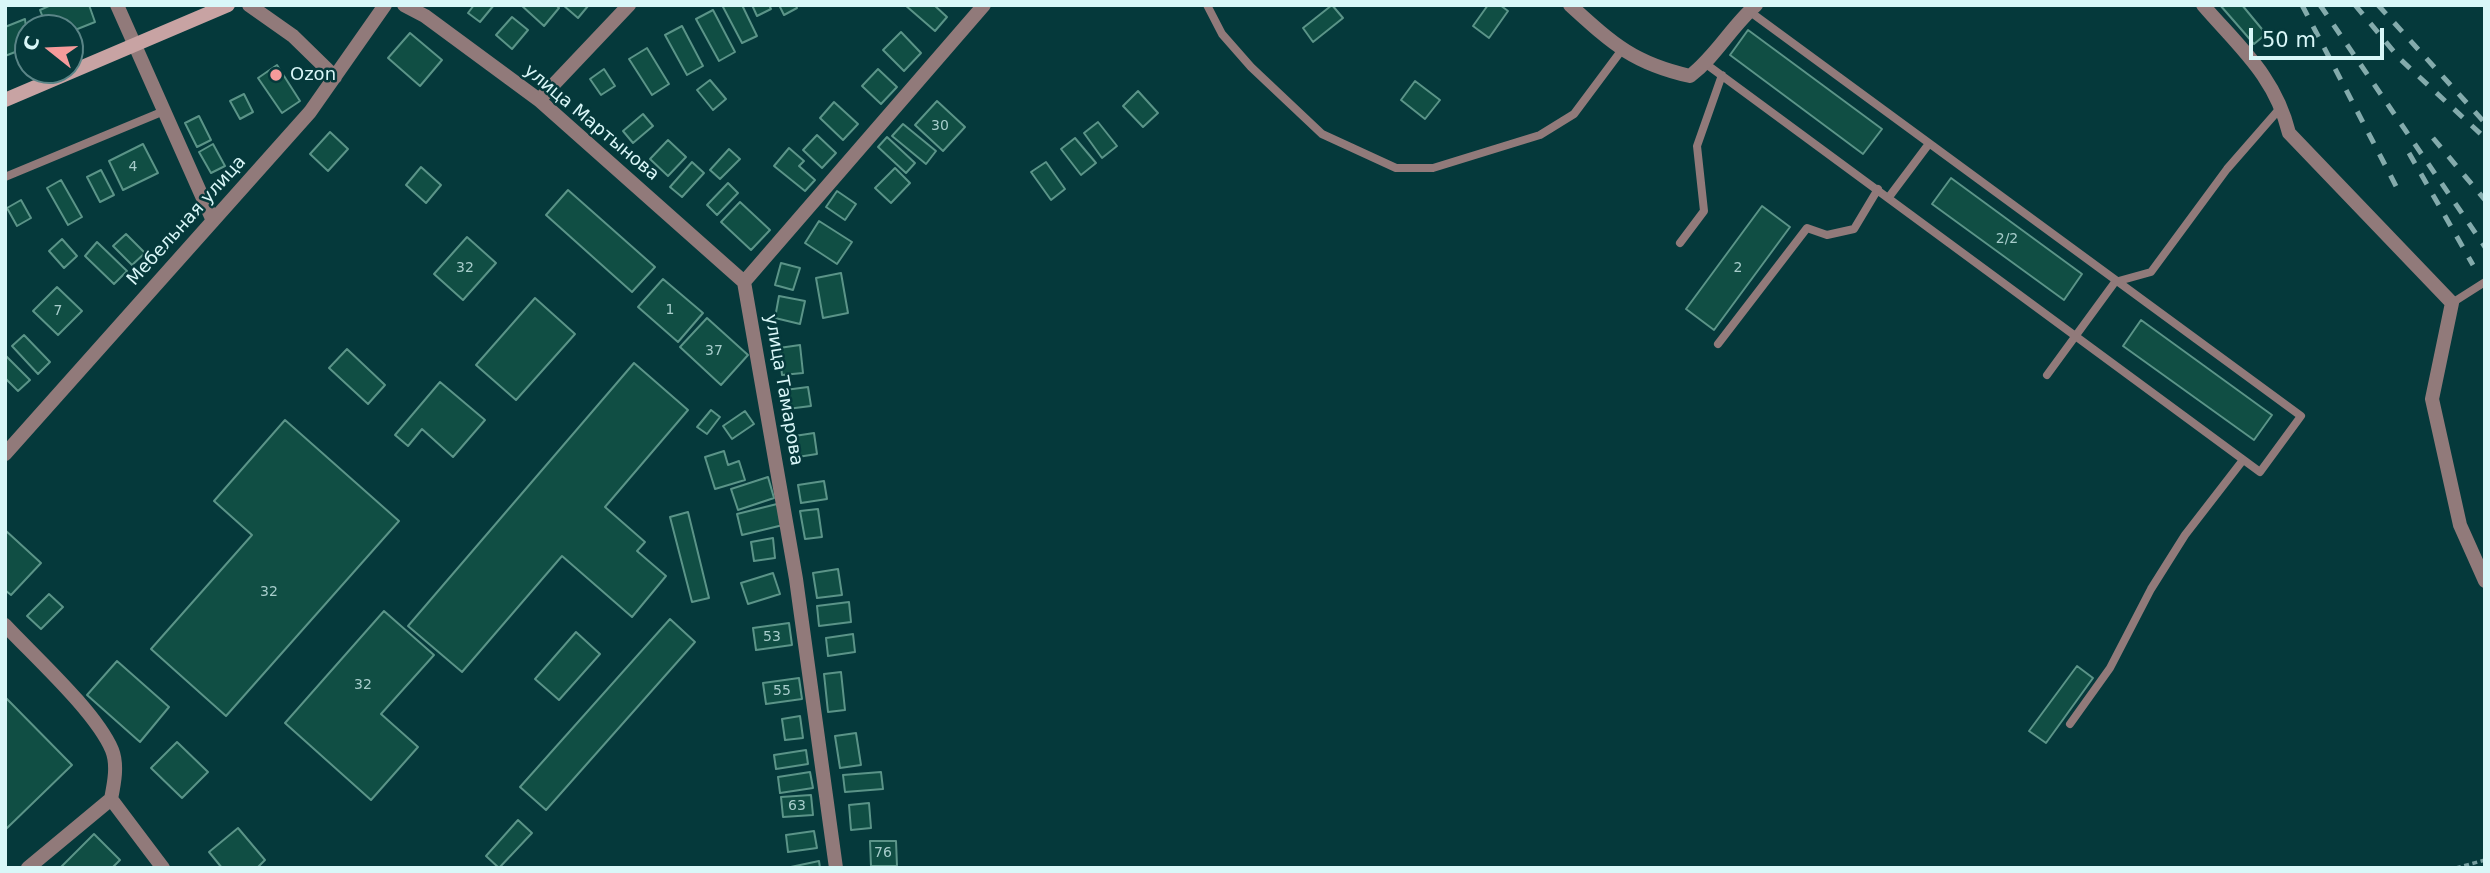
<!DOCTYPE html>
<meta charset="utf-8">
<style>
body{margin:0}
#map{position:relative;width:2490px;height:873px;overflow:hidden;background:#05393b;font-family:"DejaVu Sans",sans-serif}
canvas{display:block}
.frame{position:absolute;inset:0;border:7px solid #d9f7f8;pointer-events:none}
.north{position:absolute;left:14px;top:14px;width:70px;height:70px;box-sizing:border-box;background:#05393b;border:2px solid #5a8587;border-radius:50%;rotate:288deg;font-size:19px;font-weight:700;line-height:28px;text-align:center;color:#d9f7f8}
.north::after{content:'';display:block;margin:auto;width:24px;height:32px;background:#f59b9b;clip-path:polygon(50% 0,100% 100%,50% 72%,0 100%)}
.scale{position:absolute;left:2249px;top:28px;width:135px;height:32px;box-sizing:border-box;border:4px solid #d9f7f8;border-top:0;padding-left:9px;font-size:21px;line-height:24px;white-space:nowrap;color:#d9f7f8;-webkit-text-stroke:5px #05393b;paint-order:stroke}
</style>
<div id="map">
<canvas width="2490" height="873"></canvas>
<div class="frame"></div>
<div class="north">С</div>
<div class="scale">50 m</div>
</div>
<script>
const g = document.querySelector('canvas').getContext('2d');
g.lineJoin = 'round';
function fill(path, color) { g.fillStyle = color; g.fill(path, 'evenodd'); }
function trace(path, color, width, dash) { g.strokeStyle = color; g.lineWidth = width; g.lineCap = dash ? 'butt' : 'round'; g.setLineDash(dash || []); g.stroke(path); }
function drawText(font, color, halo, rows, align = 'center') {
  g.font = font + ' "DejaVu Sans",sans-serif'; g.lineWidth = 5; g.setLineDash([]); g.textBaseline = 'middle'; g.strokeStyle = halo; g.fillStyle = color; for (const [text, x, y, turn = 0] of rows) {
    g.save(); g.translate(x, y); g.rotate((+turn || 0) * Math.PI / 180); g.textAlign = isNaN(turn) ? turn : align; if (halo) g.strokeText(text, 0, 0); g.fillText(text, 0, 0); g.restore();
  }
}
const building = new Path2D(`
 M51,5h38l6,17 -25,10v-4h-23l-7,-18z
 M474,5h20l-14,17 -12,-9z
 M521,5h35l3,3 -15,18z
 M563,5h24l1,1 -10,12z
 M722,5h20l15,31 -15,7z
 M752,5h17l2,4 -14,7z
 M779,5h16l2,3 -13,7z
 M905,5h29l13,12 -12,14z
 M1332,5l11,13 -30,24 -10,-14z
 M1488,5h12l8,6 -19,27 -16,-12z
 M2220,5h22l24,29 -12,10z
 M713,10l22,42 -16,9 -23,-42z
 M512,17l16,13 -16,19 -16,-14z
 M25,19l3,28 -23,9v-29z
 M682,26l21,40 -16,9 -22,-40z
 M1748,30l134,99 -19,25 -133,-99z
 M901,32l20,21 -17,18 -21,-21z
 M410,33l32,27 -22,26 -32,-28z
 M647,48l22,36 -17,11 -23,-36z
 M277,65l23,36 -18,12 -24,-35z
 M604,69l11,17 -14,9 -11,-16z
 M878,69l19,18 -16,17 -19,-18z
 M710,80l16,19 -13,11 -16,-20z
 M1415,81l25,19 -15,19 -24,-19z
 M1138,91l20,22 -15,14 -20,-21z
 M244,94l9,18 -13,7 -10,-18z
 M937,101l28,26 -22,24 -28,-26z
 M834,102l24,22 -15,16 -23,-22z
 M643,114l10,12 -20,17 -10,-12z
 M199,116l12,24 -14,7 -12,-24z
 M1098,122l19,24 -15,12 -18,-25z
 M903,124l33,27 -10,13 -34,-28z
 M330,132l18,17 -20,22 -18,-17z
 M817,135l19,18 -14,15 -19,-18z
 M887,137l28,26 -9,10 -28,-26z
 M1075,138l21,25 -15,12 -20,-26z
 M668,140l18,17 -18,19 -18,-17z
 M143,144l15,29 -35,17 -14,-29z
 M213,144l12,22 -14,7 -12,-21z
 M789,148l15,13 -5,5 16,14 -10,11 -31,-25z
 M729,149l11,10 -20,20 -10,-9z
 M692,162l12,11 -22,24 -12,-10z
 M1046,162l19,27 -14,11 -20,-28z
 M421,167l20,18 -15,18 -20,-18z
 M895,168l15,15 -19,20 -16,-15z
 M101,170l13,25 -14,7 -13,-25z
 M1951,178l131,96 -18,26 -132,-96z
 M61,180l21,37 -14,8 -21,-37z
 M728,183l10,10 -21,22 -10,-10z
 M568,190l87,77 -23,25 -86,-77z
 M837,191l19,13 -11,16 -19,-13z
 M21,200l10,18 -14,8 -10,-18z
 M740,202l30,28 -19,20 -30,-28z
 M1762,206l28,21 -76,103 -28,-21z
 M819,221l33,21 -15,22 -32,-21z
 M126,234l19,19 -13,12 -19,-19z
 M467,237l29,26 -33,37 -29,-26z
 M62,239l15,17 -13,12 -15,-17z
 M97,242l30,29 -13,13 -29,-28z
 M781,263l19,5 -7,22 -18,-5z
 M841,273l7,40 -25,5 -7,-40z
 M663,279l40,34 -25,29 -40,-35z
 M57,287l25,24 -24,24 -25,-24z
 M779,296l26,5 -5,23 -25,-6z
 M535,298l40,36 -59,66 -40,-35z
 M707,318l41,37 -27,30 -41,-38z
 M2141,320l131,95 -18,25 -131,-94z
 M24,335l26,27 -12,12 -26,-28z
 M800,345l3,28 -21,2 -3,-27z
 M347,349l38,36 -17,19 -39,-36z
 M5,355l25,25 -12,11 -13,-13z
 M634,363l54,47 -83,97 40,35 -8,9 29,25 -34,41 -70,-61 -100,116 -54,-46z
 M440,382l45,38 -32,37 -31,-28 -14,17 -13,-11z
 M808,387l3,19 -24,3 -2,-19z
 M711,410l9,7 -13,17 -10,-7z
 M745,411l9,13 -22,15 -9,-13z
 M285,420l114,101 -173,195 -75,-67 101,-114 -38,-34z
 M814,433l3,21 -26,4 -3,-21z
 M724,451l4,14 11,-4 6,19 -30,9 -10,-32z
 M768,477l6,21 -36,12 -7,-21z
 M824,481l3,18 -26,4 -3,-18z
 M777,504l6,21 -41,10 -5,-21z
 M818,509l4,28 -17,2 -5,-28z
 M688,512l21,86 -17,4 -22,-85z
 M5,530l36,33 -30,32 -6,-5z
 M773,538l2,20 -21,3 -3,-19z
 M838,569l4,26 -25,3 -4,-25z
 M773,573l7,21 -32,10 -7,-21z
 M49,594l14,13 -22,22 -14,-13z
 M849,602l2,20 -32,4 -2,-20z
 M384,611l50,44 -53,59 37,33 -47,53 -86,-77z
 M670,619l25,23 -149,168 -26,-23z
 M789,623l3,22 -36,5 -3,-22z
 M576,632l24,22 -41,46 -24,-21z
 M853,634l2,18 -27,4 -2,-18z
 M117,661l52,46 -29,35 -53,-47z
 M2077,666l16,12 -47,65 -17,-12z
 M841,672l4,38 -17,2 -4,-38z
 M799,678l3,21 -36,5 -3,-21z
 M5,697l67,68 -67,65z
 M800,716l3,22 -18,2 -3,-21z
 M856,733l5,32 -21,3 -5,-32z
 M177,742l31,30 -26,26 -31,-30z
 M806,750l2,14 -32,5 -2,-14z
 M810,772l3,16 -33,5 -2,-16z
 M881,772l2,17 -38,3 -2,-17z
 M811,795l2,20 -30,2 -2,-20z
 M869,803l2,25 -20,2 -2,-25z
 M518,820l14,13 -33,35 -13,-12z
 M238,828l27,32 -8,8h-35l-13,-16z
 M814,831l3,17 -29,4 -2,-17z
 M94,834l26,26 -8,8h-52z
 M870,841h26l1,25h-26z
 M819,861l1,7h-34z`);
fill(building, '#104e44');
trace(building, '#5b9488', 2);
trace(new Path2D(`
 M2456,868l29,-8`), '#759d9f', 3.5, [5, 3.5]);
trace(new Path2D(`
 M1207,5l15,29 29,33 71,67 74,34h37l107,-33 34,-21 47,-63
 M1706,64l554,408 41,-56 -552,-405
 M5,177l159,-66
 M1889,197l39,-52
 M1680,243l24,-32 -7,-65 25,-71
 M2452,303l33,-21
 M1718,344l89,-116 20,7 27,-6 24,-40
 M2047,375l68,-93 36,-10 76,-103 55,-63
 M2070,724l40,-56 41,-79 34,-54 58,-75`), '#917a7a', 8);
trace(new Path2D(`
 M117,5l96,216
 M249,5l44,31 42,41
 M404,5l21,11 114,84 205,182
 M1570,5c43,39 63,58 120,71 26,-20 41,-49 66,-71
 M2203,5c37,43 72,71 86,128l163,170 -20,96 28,126 25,56
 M539,100l90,-95
 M744,282l52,297 40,289
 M744,282l240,-277
 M5,454l305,-342 75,-107
 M5,625c30,32 91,87 107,125 6,15 2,34 -1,49
 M111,799l52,69
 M28,868l83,-69`), '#917a7a', 14);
trace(new Path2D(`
 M5,100l223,-95`), '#c8a3a3', 14);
trace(new Path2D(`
 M2302,5l95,183
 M2320,5l165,242
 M2355,5l45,54 85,79
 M2378,5l107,118
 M2433,138l52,62
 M2409,153l64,112`), '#84abac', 5, [12, 12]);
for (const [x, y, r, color] of [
 [276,75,7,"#f59b9b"]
]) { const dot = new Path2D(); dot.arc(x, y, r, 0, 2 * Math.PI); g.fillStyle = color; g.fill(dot); trace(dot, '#05393b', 2.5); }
drawText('14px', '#a7cdcb', null, [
 ["30",940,126],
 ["4",133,167],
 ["2/2",2007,239],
 ["32",465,268],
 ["2",1738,268],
 ["1",670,310],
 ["7",58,311],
 ["37",714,351],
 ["32",269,592],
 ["53",772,637],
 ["32",363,685],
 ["55",782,691],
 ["63",797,806],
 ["76",883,853]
]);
drawText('18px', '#d9f7f8', '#05393b', [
 ["Ozon",290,75]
], 'left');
drawText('18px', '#d9f7f8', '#05393b', [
 ["улица Мартынова",591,123,40],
 ["Мебельная улица",187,221,-48],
 ["улица Тамарова",783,390,80]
]);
</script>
